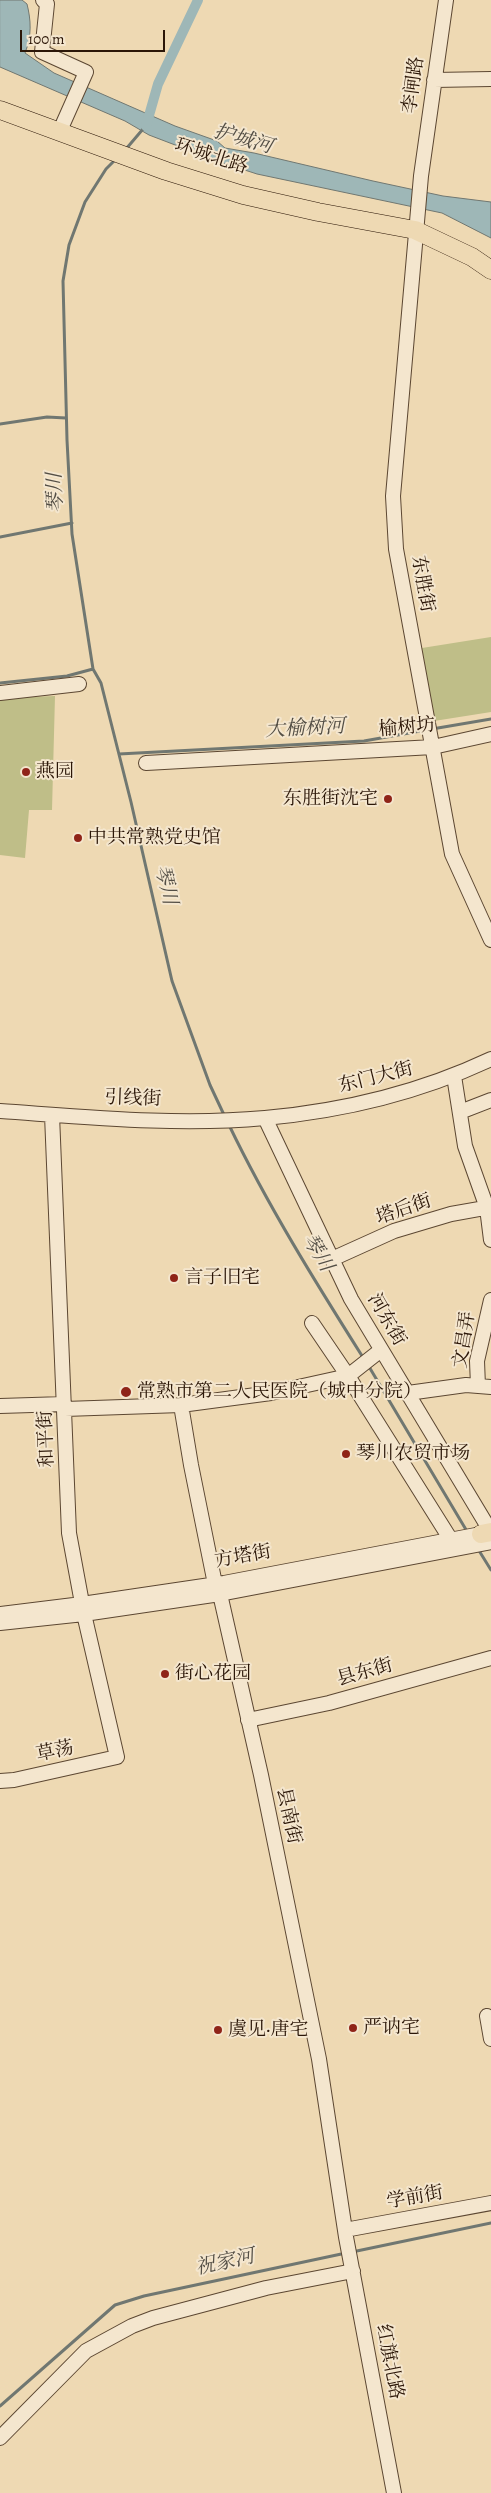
<!DOCTYPE html>
<meta charset="utf-8">
<style>
body{margin:0}
#map{position:relative;width:491px;height:2493px;overflow:hidden;background:#eed9b3;font-family:Alegreya,serif}
canvas{display:block}
.scale{position:absolute;left:20px;top:30px;width:145px;height:22px;box-sizing:border-box;border:2px solid #2b1607;border-top:0;padding-left:6px;font-size:15px;line-height:18px;white-space:nowrap;color:#2b1607;-webkit-text-stroke:4px #f4e6ce;paint-order:stroke}
</style>
<div id="map">
<canvas width="491" height="2493"></canvas>
<div class="scale">100 m</div>
</div>
<script>
const g = document.querySelector('canvas').getContext('2d');
g.lineJoin = 'round';
function fill(path, color) { g.fillStyle = color; g.fill(path, 'evenodd'); }
function trace(path, color, width, dash) { g.strokeStyle = color; g.lineWidth = width; g.lineCap = dash ? 'butt' : 'round'; g.setLineDash(dash || []); g.stroke(path); }
function drawText(font, color, halo, rows, align = 'center') {
  g.font = font + ' Alegreya,"Noto Serif SC",serif'; g.lineWidth = 4; g.setLineDash([]); g.textBaseline = 'middle'; g.strokeStyle = halo; g.fillStyle = color; for (const [text, x, y, turn = 0] of rows) {
    g.save(); g.translate(x, y); g.rotate((+turn || 0) * Math.PI / 180); g.textAlign = isNaN(turn) ? turn : align; if (halo) g.strokeText(text, 0, 0); g.fillText(text, 0, 0); g.restore();
  }
}
fill(new Path2D(`
 M491,637v75l-57,9 -12,-73z
 M55,696l-3,114h-23l-4,48 -25,-3v-157z`), '#bfbe88');
const water = new Path2D(`
 M0,0h22l5,4c4,16 5,32 -2,49l29,20 121,53 42,15 8,7 29,5 119,28 70,15 48,6v36l-49,-25 -185,-39 -40,-13 -68,-26 -24,-14 -125,-54z`);
fill(water, '#9eb7b7');
trace(water, '#707771', 1);
trace(new Path2D(`
 M126,149l17,-20
 M116,159l-10,10 -21,33 -16,43 -6,36 4,159 5,94 21,135 8,14 30,119 41,179 38,104 15,32
 M0,424l47,-7 19,1
 M0,537l72,-14
 M0,683l67,-7 26,-7
 M432,729l59,-10
 M119,754l245,-13 62,-11
 M229,1125c39,81 87,158 135,234
 M368,1365l100,168
 M478,1549l13,21
 M352,2252l139,-29
 M0,2406l115,-101 29,-9 202,-43`), '#707771', 3);
trace(new Path2D(`
 M146,126l12,-42 40,-84`), '#9eb7b7', 10);
const minor = new Path2D(`
 M43,0l4,4 -5,48 44,20 -24,54
 M446,0l-25,176 -28,320 3,53 56,305 39,86
 M434,80l57,-1
 M0,693l79,-9
 M146,763l287,-16 58,-13
 M454,1076l11,70 22,62 4,32
 M0,1111c87,6 177,15 265,7 77,-7 156,-26 226,-59
 M460,1112l31,-12
 M265,1118l86,181 140,233
 M332,1259l62,-28 57,-17 40,-7
 M312,1323l36,53 103,164
 M478,1386l-1,-25 14,-61
 M408,1393l58,-8 25,2
 M181,1405l10,60 24,119 5,10 41,181 58,284 27,178 48,256
 M0,1406l64,-2
 M65,1409l116,-4 90,-12 77,-17 33,-26
 M0,1614l82,-10 142,-21 257,-49
 M0,1623l84,-9 136,-20 271,-52
 M248,1720l81,-17 162,-45
 M0,1781l14,-1 103,-23 -33,-143 -15,-81 -17,-418
 M487,2016l4,23
 M345,2230l146,-27
 M0,2438l86,-87 46,-25 21,-8 113,-30 87,-17`);
const major = new Path2D(`
 M0,110l166,61 77,24 75,17 97,18 57,27 19,13
 M481,1534l10,-2`);
trace(minor, '#5c4732', 16);
trace(major, '#2b1607', 19);
trace(minor, '#f4e6ce', 14);
trace(major, '#eed9b3', 18);
for (const [x, y, r, color] of [
 [26,772,5,"#8f2418"],
 [388,799,5,"#8f2418"],
 [78,838,5,"#8f2418"],
 [174,1278,5,"#8f2418"],
 [126,1392,6,"#8f2418"],
 [346,1454,5,"#8f2418"],
 [165,1674,5,"#8f2418"],
 [353,2028,5,"#8f2418"],
 [218,2030,5,"#8f2418"]
]) { const dot = new Path2D(); dot.arc(x, y, r, 0, 2 * Math.PI); g.fillStyle = color; g.fill(dot); trace(dot, '#f4e6ce', 2); }
drawText('19px', '#2b1607', '#f4e6ce', [
 ["李闸路",414,85,-82],
 ["环城北路",211,157,18],
 ["东胜街",422,584,80],
 ["榆树坊",407,728,-5],
 ["东门大街",376,1078,-14],
 ["引线街",133,1099,2],
 ["塔后街",404,1210,-19],
 ["河东街",386,1320,60],
 ["文昌弄",465,1340,-81],
 ["和平街",47,1439,-92],
 ["方塔街",243,1557,-10],
 ["县东街",365,1673,-16],
 ["草荡",55,1752,-12],
 ["县南街",288,1816,78],
 ["学前街",415,2198,-10],
 ["红旗北路",389,2362,79]
]);
drawText('19px', '#2b1607', '#f4e6ce', [
 ["燕园",36,772],
 ["东胜街沈宅",378,799,"right"],
 ["中共常熟党史馆",88,838],
 ["言子旧宅",184,1278],
 ["常熟市第二人民医院（城中分院）",137,1392],
 ["琴川农贸市场",356,1454],
 ["街心花园",175,1674],
 ["严讷宅",363,2028],
 ["虞见·唐宅",228,2030]
], 'left');
drawText('italic 20px', '#534e45', '#f4e6ce', [
 ["护城河",243,140,16],
 ["琴川",56,493,-92],
 ["大榆树河",305,729,-3],
 ["琴川",165,885,77],
 ["琴川",317,1253,59],
 ["祝家河",225,2263,-12]
]);
</script>
